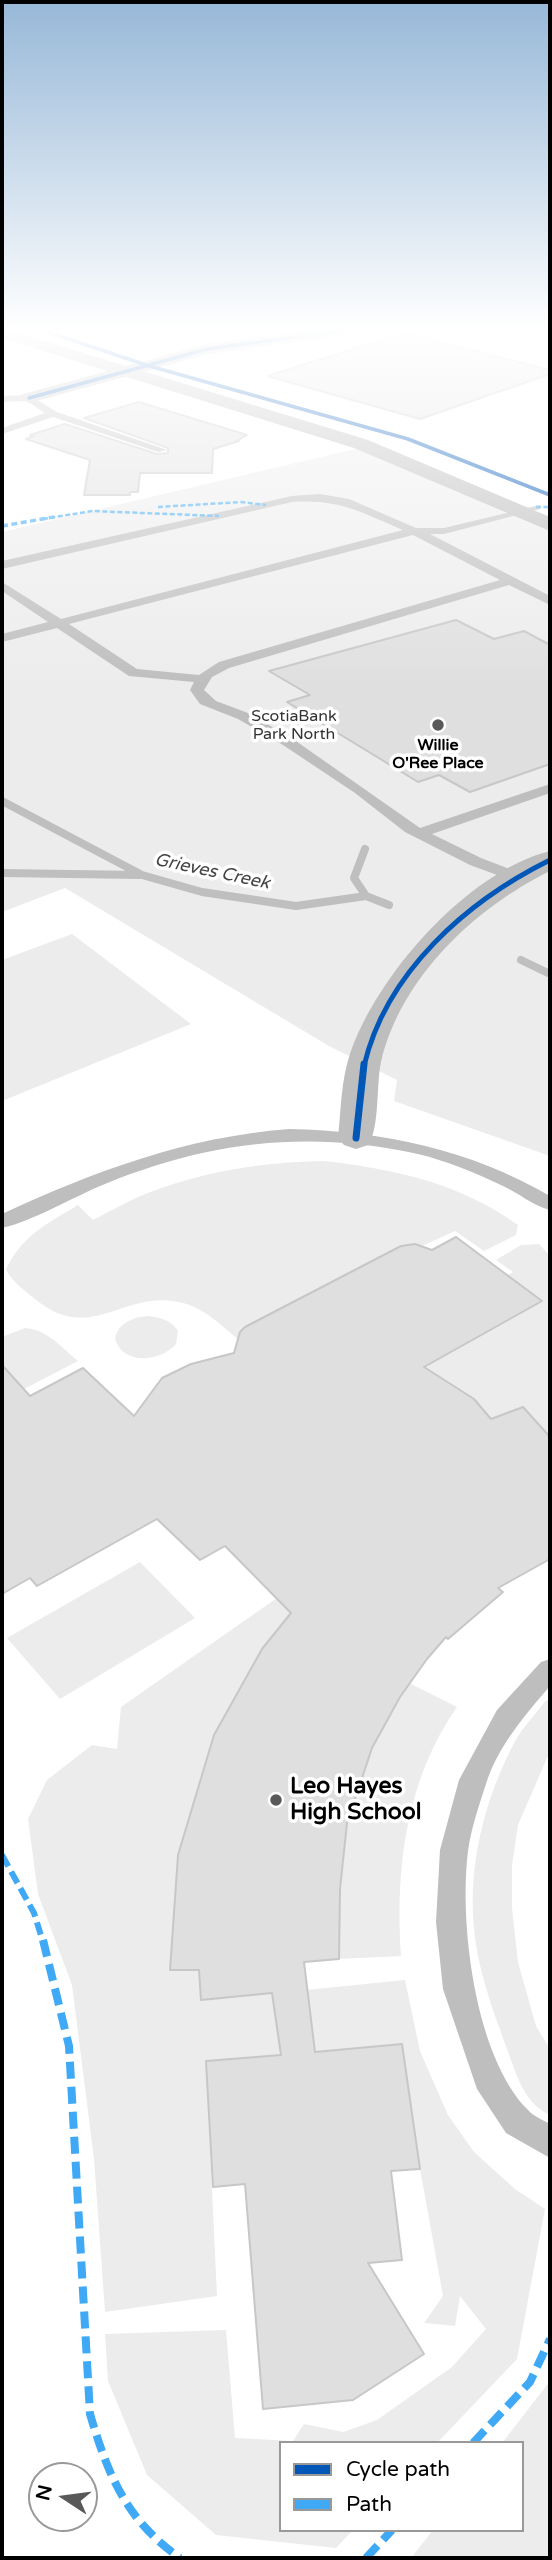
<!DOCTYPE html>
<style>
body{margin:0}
#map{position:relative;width:552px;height:2560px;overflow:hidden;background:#fff;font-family:"Varela Round",sans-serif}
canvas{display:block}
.frame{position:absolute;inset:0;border:4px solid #000;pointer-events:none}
.legend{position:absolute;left:279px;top:2441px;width:245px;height:91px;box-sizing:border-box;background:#fff;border:2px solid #999;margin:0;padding:9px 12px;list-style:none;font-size:21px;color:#000}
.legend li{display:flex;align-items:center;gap:14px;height:35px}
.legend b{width:35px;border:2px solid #999}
.north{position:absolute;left:28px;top:2462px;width:70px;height:70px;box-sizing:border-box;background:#fff;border:2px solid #999;border-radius:50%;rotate:283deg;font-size:19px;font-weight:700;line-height:28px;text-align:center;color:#000}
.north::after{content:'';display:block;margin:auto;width:24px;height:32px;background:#595959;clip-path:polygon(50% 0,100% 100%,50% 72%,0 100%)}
</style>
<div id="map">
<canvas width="552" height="2560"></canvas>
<div class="frame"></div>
<ul class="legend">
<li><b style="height:9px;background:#0057b8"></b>Cycle path</li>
<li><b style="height:9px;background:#3fa9f5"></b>Path</li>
</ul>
<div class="north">N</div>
</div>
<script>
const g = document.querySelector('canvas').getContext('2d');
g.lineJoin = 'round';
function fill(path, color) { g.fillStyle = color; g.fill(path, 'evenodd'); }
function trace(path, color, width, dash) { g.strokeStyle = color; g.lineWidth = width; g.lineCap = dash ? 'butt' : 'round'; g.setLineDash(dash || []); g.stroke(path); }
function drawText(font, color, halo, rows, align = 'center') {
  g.font = font + ' "Varela Round",sans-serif'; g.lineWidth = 7; g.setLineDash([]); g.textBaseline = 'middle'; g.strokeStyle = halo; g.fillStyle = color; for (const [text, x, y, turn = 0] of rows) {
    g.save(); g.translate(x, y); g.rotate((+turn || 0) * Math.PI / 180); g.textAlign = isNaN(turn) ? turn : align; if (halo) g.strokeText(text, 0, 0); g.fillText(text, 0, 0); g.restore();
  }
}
fill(new Path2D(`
 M361,444l189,81v631l-156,-55 3,-21 -68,-34 -264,-158 -63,24v-380l353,-83z
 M72,934l119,90 -189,77v-141z
 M324,1161c70,8 136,22 194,64l-2,10 -32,16 -29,-20 -33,15 -7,-2 -14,2 -156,81 -5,5 1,10c-18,-15 -35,-33 -58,-39 -58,-16 -92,43 -148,-4 -11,-9 -23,-17 -29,-30 18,-35 39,-44 72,-64l15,15c20,-10 41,-23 63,-30 55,-20 110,-28 168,-29z
 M539,1244l11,12v186l-37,14 -126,-68 154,-87 -33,-26 5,-3 -17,-12 25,-15z
 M149,1316c13,2 22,4 29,15l-2,13c-16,18 -54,22 -61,-6 4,-16 19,-21 34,-22z
 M25,1328c22,1 37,20 53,33l-54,28 -7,-7 -15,8v-53z
 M140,1562l55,56 -135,81 -53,-61z
 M307,1577l7,8 -52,64 -48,86 -36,120 -8,115h29l3,30 86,-8 -7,63 -75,6 11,235 -112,16 -11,-153 -22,-174 -34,-91 -10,-75 19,-39 45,-35 25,4 4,-42z
 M409,1683l48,24c-51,73 -62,161 -56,249l-62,3c0,-44 0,-90 8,-134 9,-49 36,-100 62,-142z
 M546,1700l4,2v49l-32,74 -6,40v43l6,54 18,64 14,23v66c-29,-13 -35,-47 -46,-74 -13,-36 -27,-75 -30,-113 -6,-62 10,-126 38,-181 8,-17 23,-32 34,-47z
 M405,1980l15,71 28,64 26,37 41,37 30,20 -28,150 -80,84h-156v87h72l-17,18 -120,-13 -69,-60 -39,-94 -3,-47 121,-4 9,108 58,3 11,-17 39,8 34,-12 75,-53 34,-38 -26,-33 -5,30 -31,-3 19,-27 -23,-127 -18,-124 -87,7 -9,-62z
 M550,2381v177h-139l22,-28h89v-87h-20z`), '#ececec');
trace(new Path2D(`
 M2,801l140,74 60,17 94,14 70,-10 23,9
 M365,849l-11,29 12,18
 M2,873l137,2
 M521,960l29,14`), '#bfbfbf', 8);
const building = new Path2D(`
 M405,333l145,37v4l-130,45 -153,-43z
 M139,402l108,33 -10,6h2l-26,8 -1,24h-72l-2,19h-8v3h-46l6,-35 -64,-21 8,-3 -4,-1 35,-11 92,30 11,-1v-5l-84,-30z
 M456,620l38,19 30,-8 26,14v119l-80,28 -31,-17 -21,7 -131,-80 23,-7 -41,-24z
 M456,1237l86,64 -118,66 50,32 17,20 32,-12 27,30v122l-52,29 5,4 -55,47 -2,-2 -19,22 -27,38 -28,51 -25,75 -7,66 -1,70 -35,3 11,90 87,-8 18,125 -29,2 11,89 -34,3 56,91 -71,46 -90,9 -18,-225 -32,3 -7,-126 75,-6 -9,-62 -71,7 -2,-30h-29l8,-115 36,-120 48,-86 29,-36 -66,-67 -25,14 -43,-41 -120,67 -7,-8 -28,16v-229l28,31 53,-28 51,48 28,-38 29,-14 43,-11 6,-21 5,-5 156,-81 14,-2 17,6z`);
fill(building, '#dfdfdf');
trace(building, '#c7c7c7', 2);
fill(new Path2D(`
 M29,395l28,17 110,38 -9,2 -105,-35 -51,17v-6l43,-15 -18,-12 -25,1v-6z
 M320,494l29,5 67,29h28l96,-23v4l-96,25h-14l120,62v9l-41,-20 -280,83 -17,9 -8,13 12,11 32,12 45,26 127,89 130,-44v9l-118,41 49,24 39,15 2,3 -2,3h-12l-38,-14 -65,-33 -50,-39 -72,-48 -45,-26 -38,-15 -10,-14 4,-8 -65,-6 -72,-48 -55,14v-8l46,-12 -46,-31v-9l59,37 342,-89c-43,-18 -63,-31 -111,-28l-290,67v-8l290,-65zM413,535l87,45 -281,82 -20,13 -62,-6 -68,-45z
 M289,1129c94,2 180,20 261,67v14c-17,-4 -31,-17 -47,-24 -27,-13 -56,-25 -85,-32 -111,-24 -208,-13 -313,30 -32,13 -72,37 -103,44v-14c93,-43 184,-77 287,-85z
 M550,1659v27c-25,29 -52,60 -64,98 -7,21 -15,45 -18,67 -9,72 7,206 60,259 5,6 15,10 22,14v34l-44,-25 -29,-44 -34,-100 -7,-67 4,-72 19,-70 38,-70 44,-48z`), '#bebebe');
fill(new Path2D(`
 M326,328h42l-8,5 -152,21 -179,49 -9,-5 3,-4 184,-50z
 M550,851v20c-75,37 -149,106 -169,191 -5,23 -1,66 -13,83l-12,4 -12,-4 -6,-7c3,-28 3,-58 12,-84 27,-79 117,-182 200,-203z`), '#bebebe');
fill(new Path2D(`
 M2,328l366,112 182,77v14l-196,-83 -352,-110z`), '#b8b8b8');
trace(new Path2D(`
 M158,507l83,-5 25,3
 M536,507h14
 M43,519l49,-8 127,5`), '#3fa9f5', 2.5, [5, 2.5]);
trace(new Path2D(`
 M2,526l52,-9`), '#3fa9f5', 3.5, [6, 3.5]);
trace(new Path2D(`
 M2,1855l32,58 9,29`), '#3fa9f5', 6, [13, 6]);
trace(new Path2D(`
 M43,1940l26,106 21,368c18,61 36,106 90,144
 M473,2443l57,-61 20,-43
 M366,2558l26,-28`), '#3fa9f5', 8, [17, 8]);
trace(new Path2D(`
 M36,328l110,37 262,74 142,56
 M29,398l178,-49 153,-21`), '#0057b8', 3.5);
trace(new Path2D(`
 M364,1066c22,-94 103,-165 186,-206`), '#0057b8', 5);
trace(new Path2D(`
 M356,1138l8,-74`), '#0057b8', 7);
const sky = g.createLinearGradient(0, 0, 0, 686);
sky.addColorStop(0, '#97b8d8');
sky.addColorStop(0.48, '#fff');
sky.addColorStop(1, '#ffffff00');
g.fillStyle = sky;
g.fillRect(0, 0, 552, 686);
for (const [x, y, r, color] of [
 [438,725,7,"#595959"],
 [276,1800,7,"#595959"]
]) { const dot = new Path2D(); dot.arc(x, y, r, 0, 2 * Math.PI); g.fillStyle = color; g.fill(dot); trace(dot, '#fff', 2.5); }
drawText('16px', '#333', '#fff', [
 ["ScotiaBank",294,717],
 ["Park North",294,735]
]);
drawText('bold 16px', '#000', '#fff', [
 ["Willie",438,746],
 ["O'Ree Place",438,764]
]);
drawText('italic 18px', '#444', '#fff', [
 ["Grieves Creek",212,872,12]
]);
drawText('bold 23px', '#000', '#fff', [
 ["Leo Hayes",290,1787],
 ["High School",290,1813]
], 'left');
</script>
